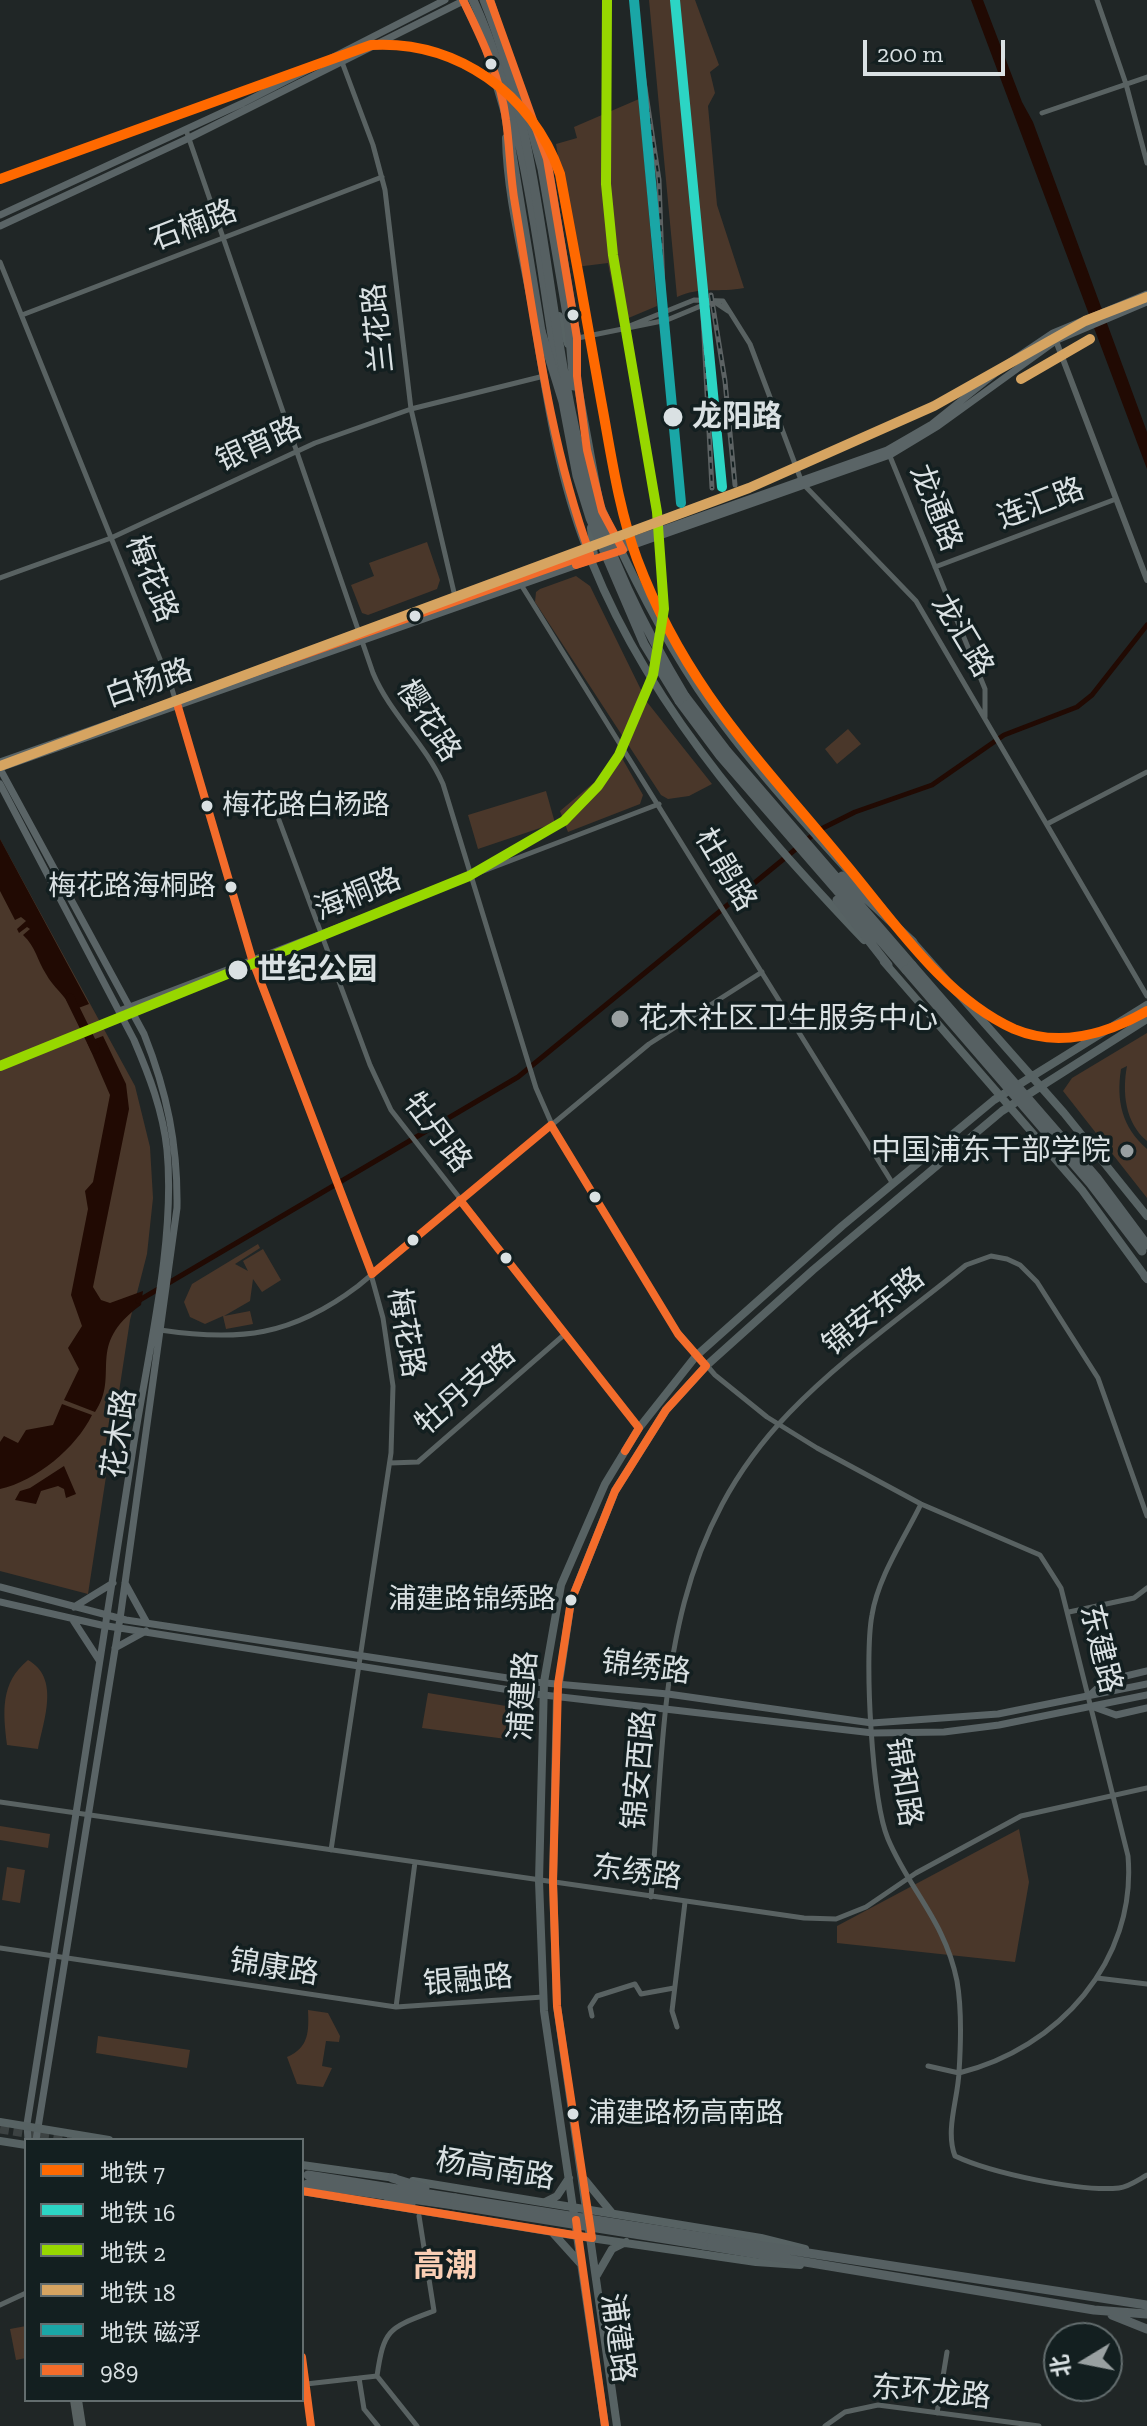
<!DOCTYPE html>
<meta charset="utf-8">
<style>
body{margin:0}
#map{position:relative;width:1147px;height:2426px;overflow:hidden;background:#202626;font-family:"Zilla Slab","Noto Sans SC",serif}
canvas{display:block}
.legend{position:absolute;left:24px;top:2138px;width:280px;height:264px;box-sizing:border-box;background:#131f20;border:2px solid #636d6e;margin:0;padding:10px 14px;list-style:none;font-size:24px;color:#dae1e3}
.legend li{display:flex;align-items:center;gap:16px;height:40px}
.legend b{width:40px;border:2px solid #636d6e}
.north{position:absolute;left:1043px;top:2322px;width:80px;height:80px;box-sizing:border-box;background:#131f20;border:2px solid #636d6e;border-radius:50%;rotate:260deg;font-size:22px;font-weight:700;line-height:32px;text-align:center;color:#dae1e3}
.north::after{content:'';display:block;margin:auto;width:28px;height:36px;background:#99a0a1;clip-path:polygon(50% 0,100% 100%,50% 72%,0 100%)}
.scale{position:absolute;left:863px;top:40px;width:142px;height:36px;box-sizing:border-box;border:4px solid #dae1e3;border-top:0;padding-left:10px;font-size:24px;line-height:28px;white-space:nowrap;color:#dae1e3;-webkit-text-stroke:6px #131f20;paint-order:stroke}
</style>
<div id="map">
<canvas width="1147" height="2426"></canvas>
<ul class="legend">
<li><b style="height:10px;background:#ff6900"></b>地铁 7</li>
<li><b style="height:10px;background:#2cd5c4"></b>地铁 16</li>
<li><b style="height:10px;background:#97d700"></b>地铁 2</li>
<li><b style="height:10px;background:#d6a461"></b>地铁 18</li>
<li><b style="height:10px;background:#1aa6a6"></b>地铁 磁浮</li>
<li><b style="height:10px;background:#f36c2b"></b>989</li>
</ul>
<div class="north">北</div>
<div class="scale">200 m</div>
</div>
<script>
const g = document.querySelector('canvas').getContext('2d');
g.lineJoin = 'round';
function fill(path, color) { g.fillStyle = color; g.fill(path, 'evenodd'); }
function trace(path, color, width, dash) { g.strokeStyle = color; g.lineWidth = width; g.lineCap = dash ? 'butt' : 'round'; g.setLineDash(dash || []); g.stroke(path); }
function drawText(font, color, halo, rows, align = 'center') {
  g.font = font + ' "Zilla Slab","Noto Sans SC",serif'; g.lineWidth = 7; g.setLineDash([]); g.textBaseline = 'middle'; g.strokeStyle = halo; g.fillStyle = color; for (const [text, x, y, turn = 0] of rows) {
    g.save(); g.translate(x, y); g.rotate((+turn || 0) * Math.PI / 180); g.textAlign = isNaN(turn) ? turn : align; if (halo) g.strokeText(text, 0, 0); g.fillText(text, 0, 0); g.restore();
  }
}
fill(new Path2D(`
 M649,0h46l24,65 -9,7 5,21 -7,13 9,99 27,83c-24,5 -44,-2 -67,9z
 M639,99l18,207 -38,16 -11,-59 -32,4 -20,-123 21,-6 -3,-11z
 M427,542l13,38 -3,9 -69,26 -6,-2 -11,-28 23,-9 -5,-13z
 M576,576l14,10 57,116 65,82 -23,12 -21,3 -7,-4 -126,-193 1,-10 4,-3z
 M848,729l13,15 -24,20 -12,-15z
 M618,751l25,44 -3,9 -72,28 -8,-21 37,-31z
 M546,791l9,32 -77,26 -10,-34z
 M0,839l135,247 15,61 3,51 -6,56 -17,66 -42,274 -88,-23z
 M1147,1033v108c-22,-18 -25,-49 -20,-75l-6,3c-5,32 1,58 26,80v49l-84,-107 9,-13z
 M258,1244l2,4 -25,16 13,7 -5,-10 20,-12 18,31 -19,12 -9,-13 -3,22 -26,15 26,-5 3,13 -27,5 -3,-13 -18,8 -15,-7 -6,-15 8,-18z
 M28,1660c32,18 16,59 10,89l-31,-4c-4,-33 -7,-62 21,-85z
 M428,1693l84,14 2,33 -92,-12z
 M0,1826l50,8 -2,14 -48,-8z
 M1019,1829l10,53 -14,80 -178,-19v-17z
 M7,1867l18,3 -5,33 -18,-3z
 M308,2010l20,3 12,23 -1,6 -13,-1 -4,25 10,2 -9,19 -26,-3 -10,-27c22,-9 22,-26 21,-47z
 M98,2036l92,14 -3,18 -91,-15z
 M26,2326v32l-10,2 -6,-31z`), '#4a372a');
fill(new Path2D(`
 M971,0h12l39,102 11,20 114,310v37z
 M0,839l89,165 -16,6c-8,-15 -20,-23 -27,-36 -9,-14 -10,-27 -23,-39l7,-6 -3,-2 -8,6 -2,-4 9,-8 -5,-4 -6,3 -15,-29z
 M103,1036l23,48 3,25 -36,178 8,13 9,3 33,-12 -2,14c-57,41 -20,69 -46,107l-31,-12 15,-31 -11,-21 14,-22 -11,-31 17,-86 -3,-18 8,-9 17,-87 -23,-53z
 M62,1404l30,11c-16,33 -56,66 -92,74v-47l4,-6 14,7 8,-13 27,-5z
 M64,1466l12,28 -10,4 -2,-9 -6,-3 -17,5 -5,13 -21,-4 5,-9 10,-3z`), '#210a03');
trace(new Path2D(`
 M138,1301l380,-224 301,-247 36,-18 77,-27 72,-50 73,-28 15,-12 55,-70`), '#210a03', 5);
trace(new Path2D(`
 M70,998l25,51`), '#210a03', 9);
trace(new Path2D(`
 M0,2129l71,11`), '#3c4242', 9, [9, 4.5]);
trace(new Path2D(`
 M1097,0l29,84 21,79
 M342,62l31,83 12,45 26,219 45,192
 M1042,113l105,-36
 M186,130l187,543c17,41 52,70 70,111l93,304 21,48 116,190 42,49 52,42 50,31 104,56 119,51 21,33 67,268c9,105 -70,193 -169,217
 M0,262l172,427 80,270 115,301 16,58 10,68 -2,67 -60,397
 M22,315l360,-138
 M627,327l67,-27 29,1 27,43 51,136
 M578,338l89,-18 41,-17h8l12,8
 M889,454l96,235v28
 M805,486l111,115 231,395
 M935,567l181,-68
 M0,578l111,-40 204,-95 96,-34 133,-33
 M520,583l373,601
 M279,820l91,245 21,45 248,318
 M1047,824l100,-52
 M119,1010l540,-206
 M160,1330c80,12 132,6 198,-44l291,-242 113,-72
 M390,1463l28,-1 147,-128
 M921,1504c-17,35 -43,73 -49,111 -8,42 0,186 16,224 22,52 57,82 69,142 5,29 4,61 2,91 -1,27 -14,58 -4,84 36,17 125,36 164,32 9,-1 19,-8 28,-13
 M1069,1612l65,-14 13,-10
 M0,1802l804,116 32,1 30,-12 50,-34 105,-57 126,-28
 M651,1897c16,-179 4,-345 138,-484 53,-55 118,-100 177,-148l25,-9 16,3 13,6 17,17 61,96 49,138
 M0,1948l396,59 19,-145
 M1097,1978l50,6
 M396,2007l147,-10
 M592,2016l-2,-9 7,-11 38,-12 6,10 33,-6
 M677,2027l-5,-16 13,-109
 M928,2066l31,7
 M0,2305l26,-12
 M359,2378l5,31 14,17
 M306,2384l71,-8
 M937,2413l10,-61
 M417,2426l-40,-50c7,-48 12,-48 57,-65l-15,-95
 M825,2426l20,-14 33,-7 161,21`), '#596262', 5);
trace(new Path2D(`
 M1053,333l94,247
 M302,2357l9,69
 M73,2400l4,26
 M79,2400l4,26`), '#596262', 6);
trace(new Path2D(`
 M0,215l243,-112 202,-103
 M0,226l189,-88 276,-138
 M613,547l274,-97 45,-26 75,-60 46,-31 94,-39
 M0,762l594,-209
 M0,768l890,-313 48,-29 119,-86 90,-38
 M0,769l144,265c23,58 34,111 33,174l-56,404 -85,528
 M0,784l134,256c15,35 29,71 33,110 9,93 -21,211 -35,305 -33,223 -71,446 -105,669l1,16
 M125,1583l22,40
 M0,1587l126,33 408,62 134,12 204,29 126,-9 149,-30
 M0,1602l101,23 434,69 338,39 71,-1 55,-7 148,-30
 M74,1607l39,-24
 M73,1620l26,40
 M115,1648l31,-17
 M1090,1695l15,-14 42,-10
 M1094,1707l22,8 31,-7`), '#5a6466', 7);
trace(new Path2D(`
 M463,0l21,42 23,78
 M490,0l36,109
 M532,120l15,39 30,179 -2,19
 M506,138c1,58 17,117 27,173 12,76 23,153 49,225 55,156 170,286 282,404
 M559,316l9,28
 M576,376l23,125
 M596,496c29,66 62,133 102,193 53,78 121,150 185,220
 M591,528l3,30
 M911,940l153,173 83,103
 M884,962l198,228 65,89
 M0,2122l109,18
 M0,2141l26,4
 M302,2165l93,13
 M585,2180l27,33
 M413,2181l348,57 44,11
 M302,2191l282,46 172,25 44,3
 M545,2202l12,-6 12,-18
 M552,2232l28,31
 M597,2275l15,-26 14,-7
 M605,2426l-61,-415 -5,-130 5,-199 17,-97 44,-101 34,-56 57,-72 146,-130 152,-126 153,-95
 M617,2426l-60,-420 -4,-124 4,-186 14,-95 44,-110 51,-81 40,-44 107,-96 189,-159 145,-92`), '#576263', 8);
trace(new Path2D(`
 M473,0c54,118 64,251 86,378
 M525,104l17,65 27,157
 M506,117l35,214
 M685,696l42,55 185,214
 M679,701l41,55 186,214
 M842,876l71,66
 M837,900l51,65
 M1145,1276l2,2
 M308,2175l147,23
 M392,2178l33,10
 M307,2184l147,21
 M386,2204h25
 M704,2237l443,68
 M703,2245l391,65 53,4
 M1112,2315l35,14`), '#566062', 9);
const rail = new Path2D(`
 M637,35l22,145 5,137
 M700,259l12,229
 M711,295l14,86 10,104`);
trace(rail, '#5c6263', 5);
trace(rail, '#131f20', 2, [6]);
trace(new Path2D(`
 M484,0c62,152 60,318 102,475 21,79 57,151 99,221
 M569,326l5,60
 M541,331l22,71 14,74 13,42 54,126 35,57
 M912,965l185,213 50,67
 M906,970l184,213 52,68
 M455,2198l249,39
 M454,2205l249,40`), '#566062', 9);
trace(new Path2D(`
 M490,0l57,159 30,179v38l10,74 15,61 21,39 -47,15
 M460,1200l179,228 -14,23
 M372,1274l-120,-315 -76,-259 414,-146c-41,-112 -55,-232 -75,-350 -5,-28 -5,-56 -9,-84 -5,-42 -25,-83 -43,-120
 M302,2191l290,47 -35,-232 -4,-124 5,-198 13,-83 44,-110 51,-81 40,-44 -28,-32 -127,-209 -179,149
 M576,2220l29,206
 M302,2357l9,69`), '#f36c2b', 8);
trace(new Path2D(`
 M0,179l371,-134c86,-5 161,49 189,129 14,75 28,151 41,226 10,53 17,107 36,159 48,128 122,200 206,302 49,58 100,136 171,168 45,19 93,5 133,-18`), '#ff6900', 10);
trace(new Path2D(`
 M675,0l47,487`), '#2cd5c4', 10);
trace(new Path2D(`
 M0,1066l469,-190 95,-55 34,-35 21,-31 34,-80 11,-66 -7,-97 -44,-257 -7,-71 1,-184`), '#97d700', 10);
trace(new Path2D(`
 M1021,379l69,-40
 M0,766l749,-278 185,-82 151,-85 62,-24`), '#d6a461', 10);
trace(new Path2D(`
 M634,0l47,503`), '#1aa6a6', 10);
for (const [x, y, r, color] of [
 [491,64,7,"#dae1e3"],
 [573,315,7,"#dae1e3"],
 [673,417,11,"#dae1e3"],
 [415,616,7,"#dae1e3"],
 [207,806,7,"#dae1e3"],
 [231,887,7,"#dae1e3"],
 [238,970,11,"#dae1e3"],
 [620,1019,10,"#99a0a1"],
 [1127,1151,8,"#99a0a1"],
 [595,1197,7,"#dae1e3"],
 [413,1240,7,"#dae1e3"],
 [506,1258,7,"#dae1e3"],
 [571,1600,7,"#dae1e3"],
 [573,2114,7,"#dae1e3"]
]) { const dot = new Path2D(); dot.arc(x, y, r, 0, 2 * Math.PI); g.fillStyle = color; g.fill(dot); trace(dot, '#131f20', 3); }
drawText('28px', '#dae1e3', '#131f20', [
 ["梅花路白杨路",222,806],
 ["梅花路海桐路",216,887,"right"],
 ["浦建路锦绣路",556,1600,"right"],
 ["浦建路杨高南路",588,2114]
], 'left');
drawText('30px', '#dae1e3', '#131f20', [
 ["石楠路",194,226,-21],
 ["兰花路",379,328,-96],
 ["银宵路",259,445,-24],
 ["连汇路",1041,504,-21],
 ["龙通路",935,508,68],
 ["梅花路",151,579,68],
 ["龙汇路",962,636,59],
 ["白杨路",149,684,-19],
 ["樱花路",428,721,57],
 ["杜鹃路",725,870,59],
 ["海桐路",358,895,-22],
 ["牡丹路",437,1133,53],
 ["锦安东路",874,1312,-39],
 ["梅花路",405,1333,80],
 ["牡丹支路",466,1390,-41],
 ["花木路",120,1434,-82],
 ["东建路",1100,1649,76],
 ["锦绣路",646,1668,7],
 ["浦建路",524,1696,-86],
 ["锦安西路",640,1770,-85],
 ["锦和路",903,1782,81],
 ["东绣路",637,1873,8],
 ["锦康路",274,1968,9],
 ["银融路",468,1981,-5],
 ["杨高南路",495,2170,9],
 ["浦建路",617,2338,82],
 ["东环龙路",931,2393,5]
]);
drawText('bold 30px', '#dae1e3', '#131f20', [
 ["龙阳路",692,417],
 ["世纪公园",257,970]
], 'left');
drawText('30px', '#dae1e3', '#131f20', [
 ["花木社区卫生服务中心",638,1019],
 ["中国浦东干部学院",1111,1151,"right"]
], 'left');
drawText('bold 32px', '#facfb5', '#131f20', [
 ["高潮",445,2267]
]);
</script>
